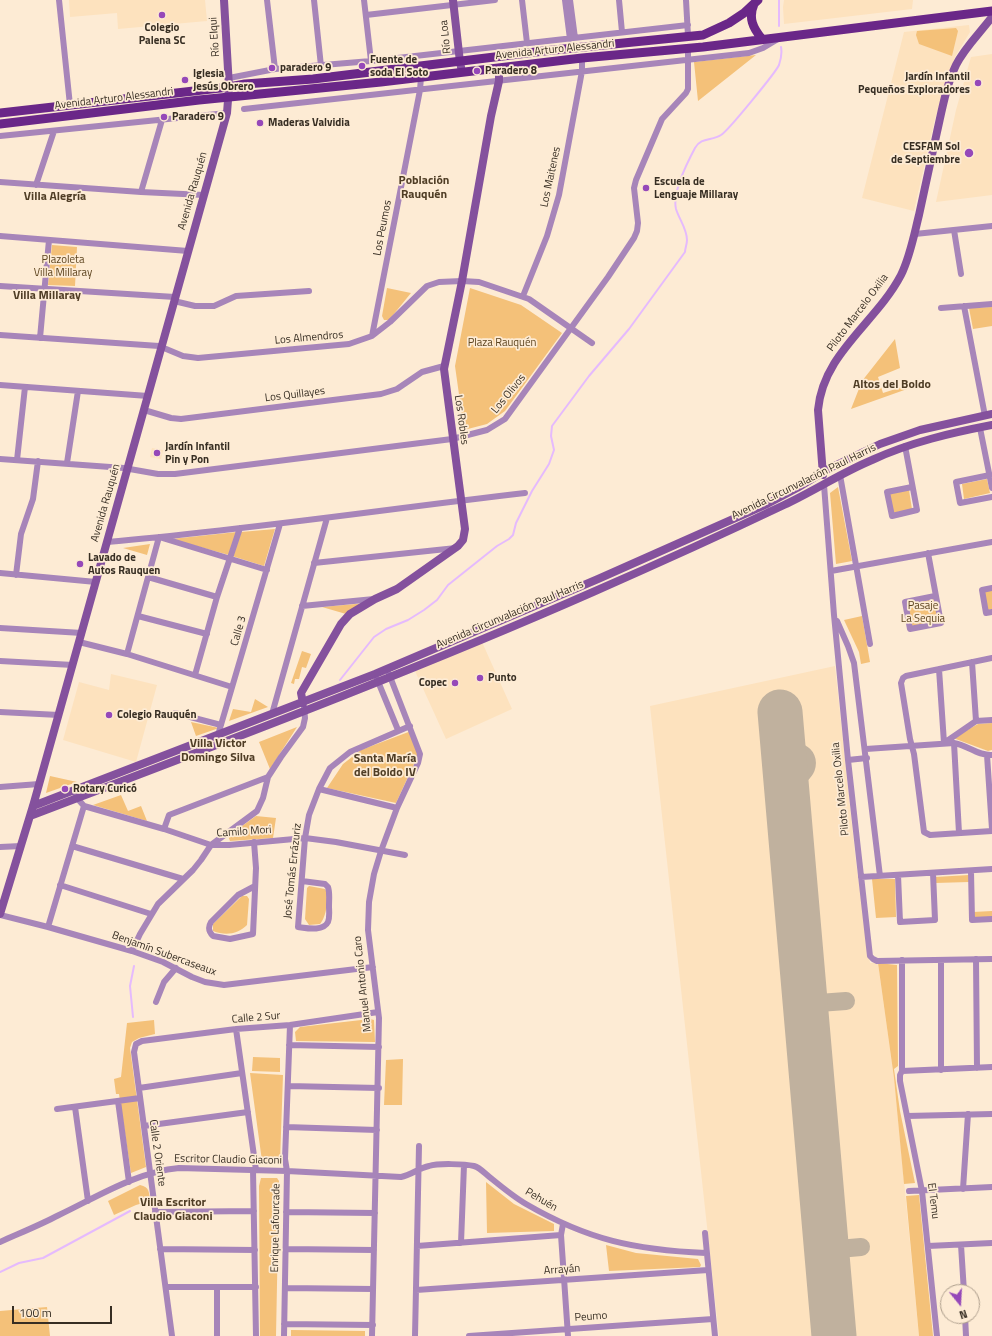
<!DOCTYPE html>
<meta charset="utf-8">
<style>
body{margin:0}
#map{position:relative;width:992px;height:1336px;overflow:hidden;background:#fdebd4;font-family:"Titillium Web",sans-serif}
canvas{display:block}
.north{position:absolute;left:940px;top:1284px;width:40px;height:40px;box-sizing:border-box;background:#fdebd4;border:1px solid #ae9f8d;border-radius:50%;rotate:162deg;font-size:11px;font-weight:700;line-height:16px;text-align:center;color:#372e23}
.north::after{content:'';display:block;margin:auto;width:14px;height:18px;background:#9548b9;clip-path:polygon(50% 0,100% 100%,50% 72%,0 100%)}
.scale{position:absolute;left:12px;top:1306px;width:100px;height:18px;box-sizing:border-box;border:2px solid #372e23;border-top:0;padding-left:5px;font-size:12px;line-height:14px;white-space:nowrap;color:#372e23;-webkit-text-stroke:3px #fdebd4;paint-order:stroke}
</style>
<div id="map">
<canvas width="992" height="1336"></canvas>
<div class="north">N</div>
<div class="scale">100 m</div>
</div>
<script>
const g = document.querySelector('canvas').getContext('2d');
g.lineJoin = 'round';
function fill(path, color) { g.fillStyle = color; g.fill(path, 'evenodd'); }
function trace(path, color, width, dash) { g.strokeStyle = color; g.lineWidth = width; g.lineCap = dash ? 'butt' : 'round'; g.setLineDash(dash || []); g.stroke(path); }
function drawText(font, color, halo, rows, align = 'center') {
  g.font = font + ' "Titillium Web",sans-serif'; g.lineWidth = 3.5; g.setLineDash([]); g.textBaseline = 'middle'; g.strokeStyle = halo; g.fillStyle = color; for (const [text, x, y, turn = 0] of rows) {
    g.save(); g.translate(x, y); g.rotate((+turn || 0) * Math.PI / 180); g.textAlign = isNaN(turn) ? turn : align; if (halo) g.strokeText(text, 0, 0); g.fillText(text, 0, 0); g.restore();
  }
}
fill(new Path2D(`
 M69,0h136l2,21 -89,8 -1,-16 -47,4z
 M784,0h129l-1,9 -128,15 -1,-17z
 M969,25l1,7 -15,25 -20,62 -21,92 -52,-13 42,-166z
 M992,54v141l-56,7 20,-92 15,-53z
 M152,448l11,2 -2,9 -11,-2z
 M482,642l30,67 -66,30 -31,-68z
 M835,666l21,196 14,101h8l16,115 25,258h-200l-69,-630z
 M111,674l46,11 -21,77 -73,-22 16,-58 30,8z`), '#fde2be');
fill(new Path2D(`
 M956,28l2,3 -6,25 -33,-12 -3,-9 1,-4z
 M756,55l-58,46 -4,-39z
 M52,245l25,2 -2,39 -27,-1z
 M387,288l24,5 -22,27h-5l-2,-4z
 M470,288l51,17 41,28 -57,78 -18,13 -23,6 -9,-64z
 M992,307v19l-19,3 -4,-21z
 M895,339l5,29 -22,9 5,16 25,-8 2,3 -59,21 11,-28z
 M987,479l3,14 -26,6 -2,-15z
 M838,487l14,74 -16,3 -6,-71z
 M909,490l3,19 -19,4 -4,-19z
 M275,529l-11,37 -32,-10 9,-24z
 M237,532l-8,23 -58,-16z
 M150,544l-3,11 -24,-7z
 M992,590v19l-4,1 -4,-19z
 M934,599l4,22 -26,5 -4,-22z
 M367,603l-21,11 -24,-7z
 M862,616l8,46 -9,2 -2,-12 -15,-32z
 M302,651l9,3 -5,14 -4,-1 -3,12h-4l-1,5 -3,-1z
 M255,699l13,8 -39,14 4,-12 18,3z
 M191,722l28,6 -23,8z
 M992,723v27l-4,1 -35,-13 25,-14z
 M297,727l-27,42 -11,-27z
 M411,731l8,22 -23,50 -69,-15 16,-24 18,-14z
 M50,776l27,6 -31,11z
 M121,795l7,16 13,-5 6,15 -54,-16z
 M256,816l20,2 -3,20 -43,3 -2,-5z
 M969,875v7l-34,1v-6z
 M872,879h23l1,38 -20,1z
 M309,886l16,3c5,7 1,29 -5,35l-11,1 -4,-6 2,-31z
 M242,896h5l2,3 -2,26c-9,9 -21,11 -34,6v-7z
 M992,911v7l-19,1v-7z
 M878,963l19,2 1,101 -4,3 6,42 15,72 -11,1 -10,-106z
 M370,1019l4,1 1,22 -79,-1 -1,-9 5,-5z
 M154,1020l1,14 -16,4 -7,4 -2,6 16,119 -15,6 -12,-79h-3l-2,-15 7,-2 6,-54z
 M253,1057l27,1v14l-28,-1z
 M403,1059l-1,46h-18l2,-45z
 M250,1073l33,2 -3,87 -18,-1z
 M261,1178h16l2,3 -3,155h-16l-1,-150z
 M486,1182l28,22 40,20v7l-67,2z
 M140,1185c10,2 9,8 10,16l-14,4 -22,10 -6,-14z
 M919,1195l14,141h-14l-13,-140z
 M606,1245l30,8 62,6 3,6 -1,2 -91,4z
 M47,1307l3,29h-50v-25z
 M291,1330l74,1v5h-74z`), '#f4c179');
trace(new Path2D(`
 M779,0v26
 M340,680l34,-43 12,-8 22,-9 16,-10 13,-10 11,-15 49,-39 12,-7 4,-4 3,-12 16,-32 17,-27 5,-14 -3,-14 1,-10 37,-50 40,-47 56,-77c0,-3 2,-8 2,-12 0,-11 -8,-21 -11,-31 -4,-16 11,-46 19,-61 6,-11 17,-7 26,-13 7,-4 55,-63 58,-70 2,-6 3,-13 2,-18
 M133,1017l-3,-31 4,-20
 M0,1272l19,-9 24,-5 87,-47`), '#e5bafd', 2);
trace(new Path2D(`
 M784,754c10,-6 27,-1 22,14 -2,5 -7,8 -10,12 -5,5 -7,10 -9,17
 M805,1004l41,-3
 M827,1250l34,-3`), '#c0b19e', 18);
trace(new Path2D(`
 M780,712l54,624`), '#c0b19e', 45);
trace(new Path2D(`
 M59,0l11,105
 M267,0l8,69
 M314,0l7,66
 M364,0l7,61
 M522,0l5,43
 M565,0l5,39
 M570,0l5,38
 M619,0l3,32
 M686,0l2,36
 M366,15l129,-15
 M229,78l46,-9 96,-8 317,-36
 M244,109l505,-56 14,-5 15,-9
 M0,136l227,-23
 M0,182l141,10 63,3
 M36,185l18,-54
 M141,192l21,-72
 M954,230l7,44
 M915,234l77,-8
 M0,236l188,15
 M0,286l175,11
 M523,296l24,-60 12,-41 23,-124v-13
 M174,301l21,5h19l22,-10 73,-5
 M964,306l21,110
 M941,308l51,-4
 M0,335l159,11 24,10 15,2 151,-14 23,-8 18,-14 37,-36 12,-4 23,-1 17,1 50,17 63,44
 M372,336l48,-246 1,-13
 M40,338l9,-98
 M0,385l148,11
 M144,410l27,8 10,1 200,-25 16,-5 25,-17 22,-6
 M980,428l12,60
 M905,446l12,64 -25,6 -5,-24 25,-5
 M0,459l124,9 34,6h17l277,-35 35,-9 18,-11 103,-142 26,-39 3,-7 1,-8 -4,-35 2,-8 26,-61 24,-26 2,-4v-41
 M17,460l8,-73
 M67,463l11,-72
 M840,475l30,169
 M990,475l-34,7 4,21 32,-6
 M824,485l10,130 14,145 22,196 3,3 4,2 115,-2
 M107,542c140,-12 279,-33 418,-49
 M928,553l13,70 -31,6 -5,-27 30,-6
 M314,563l142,-15
 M831,571l161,-29
 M0,573l96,9
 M16,575l5,-41 12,-35 5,-38
 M148,577l69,20
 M992,588l-10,2 4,23 6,-1
 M302,606l72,-7
 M138,616l69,18
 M837,621l11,25 6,17 26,213
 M0,628l82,5
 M79,642l48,12 105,33
 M127,654l32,-117 108,33
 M992,658l-86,18 -3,2 -2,5 9,56 4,15 10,78 6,3 62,-4
 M0,661l73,4
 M972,662l4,59
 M939,669l5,74
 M195,675l22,-78 23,-69
 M377,679l21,51
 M0,712l59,3
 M175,713l46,12
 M272,714l55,-196
 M944,743l32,-22 16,-1
 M954,743l5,90
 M218,744v-9l62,-211
 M866,749l88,-6c13,2 24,13 38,12
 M987,755l5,74
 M848,760l19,-2
 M0,787l39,-3
 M319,789l78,19
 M74,791l3,7 7,8 80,23 47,16h18l76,-7 31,4 69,13
 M164,829l5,-14 99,-38
 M254,842l2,26 -3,66 -23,5 -17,-3c-5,-5 -5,-9 -2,-14l27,-27 17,-9
 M72,846l111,33
 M0,847l21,-1
 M971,871l1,49 20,-1
 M898,875l2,47 35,-2 -2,-47
 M861,877l131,-8
 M302,881l23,3 3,3c2,6 1,12 1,19 0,5 1,11 -1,16 -5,10 -22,6 -30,5l7,-89 4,-23 10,-26 11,-21 20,-16 60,-26
 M60,885l91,29
 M0,915l48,12 84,24 31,11 29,15 13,5 19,3 149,-18
 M48,927l36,-121
 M132,951l8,-17 18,-30 35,-34 8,-10 10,-15 46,-34 6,-13 5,-21 13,-20 22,-30 2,-9 -1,-11
 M976,959l1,109
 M902,960v111l-2,4v6l22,110 15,145
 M941,960v110
 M156,1002l8,-20 12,-14
 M236,1029l20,141
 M289,1045l90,2
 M902,1071l90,-4
 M288,1086l91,2
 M139,1088l103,-15
 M118,1101l11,81
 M75,1107l13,94
 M57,1109l83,-11
 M907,1116l85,-2
 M144,1126l104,-14
 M286,1127l91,3
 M253,1170l3,166
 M963,1189l5,-75
 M909,1191l83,-4
 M155,1212l99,-1
 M286,1212l89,1
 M563,1224l-2,11 7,101
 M705,1233l10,103
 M0,1242c20,-9 40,-17 59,-27 38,-18 77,-43 120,-47l108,3 114,6c10,-2 18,-9 28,-11 9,-3 36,-2 45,0 7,2 12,9 18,13 11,9 22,18 34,25 62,36 109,46 180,49
 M461,1243l3,-78
 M961,1245l3,47
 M417,1246l144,-11
 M928,1246l64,-3
 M160,1249l95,1
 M286,1249l88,1
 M166,1287h90
 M285,1288l88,1
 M416,1290l292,-20
 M965,1316l1,20
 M284,1324l89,1
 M172,1336l-38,-284 2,-8 6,-3 94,-12 54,-4 88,-13
 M217,1336v-49
 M284,1336l3,-165 -2,-12 5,-134
 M372,1336l7,-318 -11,-88 1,-28 5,-28 7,-23 16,-43 21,-45 2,-9 -31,-80
 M415,1336l4,-190
 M469,1336l244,-17`), '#a785b9', 6);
trace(new Path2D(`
 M453,0l7,62 2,10
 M823,475l-5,-65c5,-57 58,-87 83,-135 9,-18 13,-40 18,-60 6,-28 12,-55 18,-83 5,-22 9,-46 19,-67 9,-18 24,-32 36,-48
 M303,703l-2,-10 40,-69 9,-10 25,-15 22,-10 61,-43 5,-6 2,-11 -21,-160 18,-88 29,-165 8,-35v-13
 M33,806l342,-132 223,-95 169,-75 30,-16 33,-20 50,-24 40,-14 72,-16
 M30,816c189,-72 379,-143 563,-224 64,-28 128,-57 191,-87 30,-14 57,-32 88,-45 39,-18 79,-27 120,-35
 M0,914l33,-108 194,-693 2,-26 -5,-87`), '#84519d', 8);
trace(new Path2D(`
 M754,4c-6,14 -1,24 8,35
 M0,113l229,-26 16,-3 68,-5 231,-28 159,-16 26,-12 15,-10 14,-13
 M0,124l199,-24 182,-18 201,-24 121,-11 289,-36`), '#6a2788', 9);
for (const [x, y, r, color] of [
 [162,15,4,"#9548b9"],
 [362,66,4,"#9548b9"],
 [272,68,4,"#9548b9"],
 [477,71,4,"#9548b9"],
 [185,80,4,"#9548b9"],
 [978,83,4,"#9548b9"],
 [164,117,4,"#9548b9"],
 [260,123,4,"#9548b9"],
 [969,153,5,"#9548b9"],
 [646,188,4,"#9548b9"],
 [157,453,4,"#9548b9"],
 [80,564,4,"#9548b9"],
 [480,678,4,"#9548b9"],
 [455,683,4,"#9548b9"],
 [109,715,4,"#9548b9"],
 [65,789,4,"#9548b9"]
]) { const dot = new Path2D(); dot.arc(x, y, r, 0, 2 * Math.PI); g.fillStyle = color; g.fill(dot); trace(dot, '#fdebd4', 1.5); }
drawText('bold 11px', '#372e23', '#fdebd4', [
 ["Colegio",162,28,"center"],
 ["Palena SC",162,41,"center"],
 ["Fuente de",370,60],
 ["soda El Soto",370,73],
 ["paradero 9",280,68],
 ["Paradero 8",485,71],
 ["Iglesia",193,74],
 ["Jesús Obrero",193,87],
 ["Jardín Infantil",970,77,"right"],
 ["Pequeños Exploradores",970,90,"right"],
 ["Paradero 9",172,117],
 ["Maderas Valvidia",268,123],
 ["CESFAM Sol",960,147,"right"],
 ["de Septiembre",960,160,"right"],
 ["Escuela de",654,182],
 ["Lenguaje Millaray",654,195],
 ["Jardín Infantil",165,447],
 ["Pin y Pon",165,460],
 ["Lavado de",88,558],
 ["Autos Rauquen",88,571],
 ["Punto",488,678],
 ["Copec",447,683,"right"],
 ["Colegio Rauquén",117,715],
 ["Rotary Curicó",73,789]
], 'left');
drawText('11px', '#372e23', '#fdebd4', [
 ["Río Elqui",215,37,-94],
 ["Río Loa",446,37,-96],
 ["Avenida Arturo Alessandri",555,50,-6],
 ["Avenida Arturo Alessandri",114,99,-7],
 ["Los Maitenes",551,177,-78],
 ["Avenida Rauquén",193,191,-74],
 ["Los Peumos",383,228,-79],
 ["Piloto Marcelo Oxilia",858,313,-53],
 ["Los Almendros",309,338,-5],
 ["Los Olivos",509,394,-51],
 ["Los Quillayes",295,395,-7],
 ["Los Robles",461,420,82],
 ["Avenida Circunvalación Paul Harris",804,482,-26],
 ["Avenida Rauquén",106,503,-74],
 ["Avenida Circunvalación Paul Harris",510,615,-23],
 ["Calle 3",239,631,-74],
 ["Piloto Marcelo Oxilia",841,789,-96],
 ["Camilo Mori",244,832,-4],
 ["José Tomás Errázuriz",293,871,-84],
 ["Benjamín Subercaseaux",164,954,20],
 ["Manuel Antonio Caro",363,984,-96],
 ["Calle 2 Sur",256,1018,-5],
 ["Calle 2 Oriente",157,1153,82],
 ["Escritor Claudio Giaconi",228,1160,1],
 ["Pehuén",541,1200,30],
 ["El Temu",933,1201,83],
 ["Enrique Lafourcade",276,1228,-89],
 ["Arrayán",562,1270,-4],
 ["Peumo",591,1317,-4]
]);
drawText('11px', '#5d441f', '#fdebd4', [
 ["Plazoleta",63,260],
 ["Villa Millaray",63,273],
 ["Plaza Rauquén",502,343],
 ["Pasaje",923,606],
 ["La Sequia",923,619]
]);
drawText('bold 12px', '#4f3d25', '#fdebd4', [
 ["Población",424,181],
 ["Rauquén",424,195],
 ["Villa Alegría",55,197],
 ["Villa Millaray",47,296],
 ["Altos del Boldo",892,385],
 ["Villa Victor",218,744],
 ["Domingo Silva",218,758],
 ["Santa María",385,759],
 ["del Boldo IV",385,773],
 ["Villa Escritor",173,1203],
 ["Claudio Giaconi",173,1217]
]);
</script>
